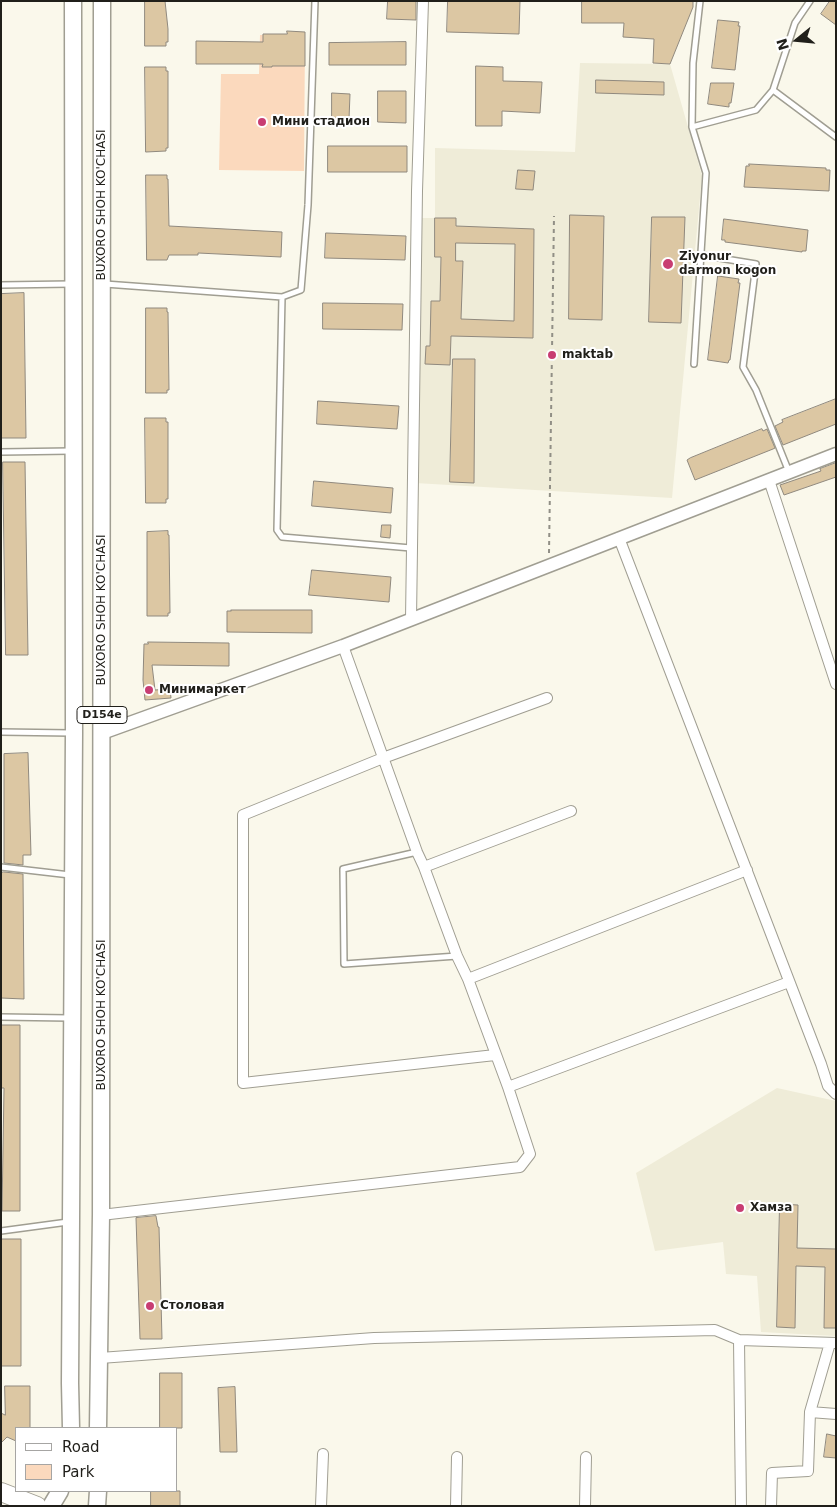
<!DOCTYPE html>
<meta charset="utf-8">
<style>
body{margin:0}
#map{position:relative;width:837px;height:1507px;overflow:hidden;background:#faf8eb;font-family:"DejaVu Sans",sans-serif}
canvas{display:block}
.frame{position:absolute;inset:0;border:2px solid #201f1a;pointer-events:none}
.legend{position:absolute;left:15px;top:1427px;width:162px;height:65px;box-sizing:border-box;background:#fff;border:1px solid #a6a5a3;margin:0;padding:6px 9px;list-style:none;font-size:15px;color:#201f1a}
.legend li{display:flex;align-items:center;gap:10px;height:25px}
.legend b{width:25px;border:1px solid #a6a5a3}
.north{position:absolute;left:772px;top:15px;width:50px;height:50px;-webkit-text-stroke:4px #fff;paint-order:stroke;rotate:253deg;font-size:14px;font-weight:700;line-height:20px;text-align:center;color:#201f1a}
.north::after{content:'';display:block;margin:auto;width:18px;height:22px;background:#201f1a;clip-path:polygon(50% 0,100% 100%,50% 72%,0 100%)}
</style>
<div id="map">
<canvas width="837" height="1507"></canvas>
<div class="frame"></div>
<ul class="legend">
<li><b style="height:6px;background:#fff"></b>Road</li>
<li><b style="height:14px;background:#fbd9bd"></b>Park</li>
</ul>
<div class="north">N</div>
</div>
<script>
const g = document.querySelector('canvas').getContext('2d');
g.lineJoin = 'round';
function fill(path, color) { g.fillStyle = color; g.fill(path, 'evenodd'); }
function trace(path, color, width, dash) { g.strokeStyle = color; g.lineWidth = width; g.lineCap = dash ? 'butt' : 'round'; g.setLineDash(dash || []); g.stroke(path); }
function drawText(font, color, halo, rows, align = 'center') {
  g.font = font + ' "DejaVu Sans",sans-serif'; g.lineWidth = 4; g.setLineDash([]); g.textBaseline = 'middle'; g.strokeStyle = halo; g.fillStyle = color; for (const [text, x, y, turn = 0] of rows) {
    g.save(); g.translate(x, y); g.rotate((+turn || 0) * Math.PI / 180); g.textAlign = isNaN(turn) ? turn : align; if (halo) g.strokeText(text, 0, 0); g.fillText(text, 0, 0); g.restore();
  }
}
fill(new Path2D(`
 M580,63l90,1 32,112 -30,322 -257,-15 6,-265h14v-70l140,4z
 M777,1088l59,13v235l-75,-4 -4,-56 -31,-2 -3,-32 -68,9 -19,-78z`), '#efecd8');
fill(new Path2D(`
 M260,35h45l-1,136 -85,-1 2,-96h38z`), '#fbd9bd');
const building = new Path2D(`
 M145,1h20l3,28v13h-2v4h-21z
 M388,1h28v19l-29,-1z
 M448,1h72l-1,33 -72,-2z
 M582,1h111v6l-23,57 -17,-1 1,-24 -31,-2 1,-14h-42z
 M830,1h6v24l-15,-11z
 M718,20l21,2 -1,4h2l-5,44 -23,-2z
 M287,31l18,1v34h-33v1h-10l1,-3h-67v-23l67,1v-8h24z
 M406,42v23h-77v-22z
 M476,66l27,1v14l39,1 -2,31 -38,-2v15h-26z
 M145,67h21v4h2v77h-2v3l-20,1z
 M596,80l68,2v13l-68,-2z
 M711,83h23l-3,20h-2v4l-21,-3z
 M378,91h28v32l-28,-1z
 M332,93l18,1 -1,25 -17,-1z
 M328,146h79v26h-79z
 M749,164l77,4v2h4l-1,21 -85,-4 2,-21h3z
 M518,170l17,1 -2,19 -17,-1z
 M146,175h21v4h1l1,47 113,6 -1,25 -83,-4v2h-29l-2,5h-20z
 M570,215l34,1 -2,104 -33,-1z
 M652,217h33l-4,106 -32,-1z
 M435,218h21v8l78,3 -1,109 -82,-2 -1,29 -25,-1 1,-18h4l1,-45h9l1,-44h-6zM456,243l59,1 -1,77 -53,-2 2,-58h-7z
 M724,219l84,11 -2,21h-4v1l-77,-10v-2h-3z
 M326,233l80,3 -1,24 -80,-2z
 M718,276l21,3 -1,4h2l-10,77h-1l-1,3 -20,-3z
 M24,293l2,145h-25v-144z
 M323,303l80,1 -1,26 -79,-1z
 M146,308h21v4h1l1,78h-2v3h-21z
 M453,359h22l-1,124 -24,-1z
 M836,399v25l-53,21 -8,-19 8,-4 -1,-2z
 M318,401l81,5 -2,23 -80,-5z
 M145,418h21v4h2v77h-2v4h-20z
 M762,429l1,2 4,-2 8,19 -2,1 -78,31 -8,-20 3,-2z
 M3,462h22l3,193h-22z
 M836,463v14l-52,18 -4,-10 41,-14 -1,-2z
 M314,481l79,7 -2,25 -79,-7z
 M382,525h9l-1,13 -9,-1z
 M168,531v4h1l1,78h-2v3h-21v-84z
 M312,570l79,7 -2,25 -80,-7z
 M231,610h81v23l-85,-1v-21h4z
 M148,642l81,1v23l-77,-1 3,25 15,-1 1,9 -26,2 -2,-20 1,-36h4z
 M28,753l3,102h-8v10l-19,-2v-109z
 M4,872l19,2 1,125 -23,-1v-125z
 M1,1025h19v186h-18l2,-123h-3z
 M780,1204l18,1 -1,43 39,1v79h-12l1,-61 -29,-1 -1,62 -18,-1z
 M156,1216l2,11h1l3,112h-22l-4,-121z
 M1,1239h20v127h-20z
 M160,1373h22v55h-22z
 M5,1386h25v42h-14v13l-9,-4 -6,6v-30l4,2z
 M235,1387l2,65h-17l-2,-64z
 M827,1434l9,2v22l-12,-1z
 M151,1491h29v15h-29z`);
fill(building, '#dcc7a3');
trace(building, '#90897e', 1);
const service = new Path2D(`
 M773,90l63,47
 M692,127l64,-17 17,-20 22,-67 15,-22
 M701,255l55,9 -13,103 13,23 33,82
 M105,284l177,13 19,-7 7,-85 7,-204
 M1,285l70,-1
 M282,297l-5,233 5,7 129,11
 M694,364l12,-191 -14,-46 1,-64 7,-62
 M1,452l70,-1
 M1,732l70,1
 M417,852l-74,17 1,95 113,-8
 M1,867l69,8
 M1,1017l68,1
 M1,1231l67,-9`);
const minor = new Path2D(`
 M769,480l67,204
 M619,538l202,526 7,22 8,8
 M411,619l6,-428 6,-190
 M424,867l147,-56
 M468,979l279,-109
 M495,1055l-252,28v-268l140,-57 164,-60
 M508,1087l281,-105
 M101,1215l419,-48 10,-13 -22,-67 -40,-108 -11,-23 -33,-89 -7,-15 -74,-206
 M739,1340l2,166
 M100,1358l274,-20 341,-8 24,10 97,3
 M810,1412l26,2
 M321,1506l2,-52
 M456,1506l1,-49
 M585,1506l1,-49
 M771,1506l1,-33 36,-2 2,-59 20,-69`);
const tertiary = new Path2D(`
 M102,733l241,-87 493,-192`);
const primary = new Path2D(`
 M71,1428l-1,-45 4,-650 -1,-732
 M98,1428l3,-213 1,-1214
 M51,1506l9,-15
 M97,1506l1,-15`);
const trunk = new Path2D(`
 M1,1492l36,14`);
trace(service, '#a09e92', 8);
trace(minor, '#a09e92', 12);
trace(tertiary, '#a09e92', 15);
trace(primary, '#a09e92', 19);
trace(trunk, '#a09e92', 20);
trace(new Path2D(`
 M549,553l5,-337`), '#918f86', 2, [4, 4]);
trace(service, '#fff', 5);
trace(minor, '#fff', 10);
trace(tertiary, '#fff', 12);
trace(primary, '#fff', 16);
trace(trunk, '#fff', 18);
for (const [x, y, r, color] of [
 [262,122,5,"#c83d72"],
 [668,264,6,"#c83d72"],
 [552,355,5,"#c83d72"],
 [149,690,5,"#c83d72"],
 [740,1208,5,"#c83d72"],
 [150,1306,5,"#c83d72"]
]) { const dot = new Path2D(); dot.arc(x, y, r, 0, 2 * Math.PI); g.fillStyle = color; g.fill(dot); trace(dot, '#fff', 2); }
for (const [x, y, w] of [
 [102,715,50]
]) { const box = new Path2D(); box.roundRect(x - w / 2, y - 8.5, w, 17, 4); g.fillStyle = '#fff'; g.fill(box); trace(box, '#201f1a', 1); }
drawText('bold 11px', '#201f1a', null, [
 ["D154e",102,715]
]);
drawText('bold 12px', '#201f1a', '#fff', [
 ["Мини стадион",272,122],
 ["Ziyonur",679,257],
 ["darmon kogon",679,271],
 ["maktab",562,355],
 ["Минимаркет",159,690],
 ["Хамза",750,1208],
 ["Столовая",160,1306]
], 'left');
drawText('12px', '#201f1a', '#fff', [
 ["BUXORO SHOH KO'CHASI",102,205,-90],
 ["BUXORO SHOH KO'CHASI",102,610,-90],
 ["BUXORO SHOH KO'CHASI",102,1015,-90]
]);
</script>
